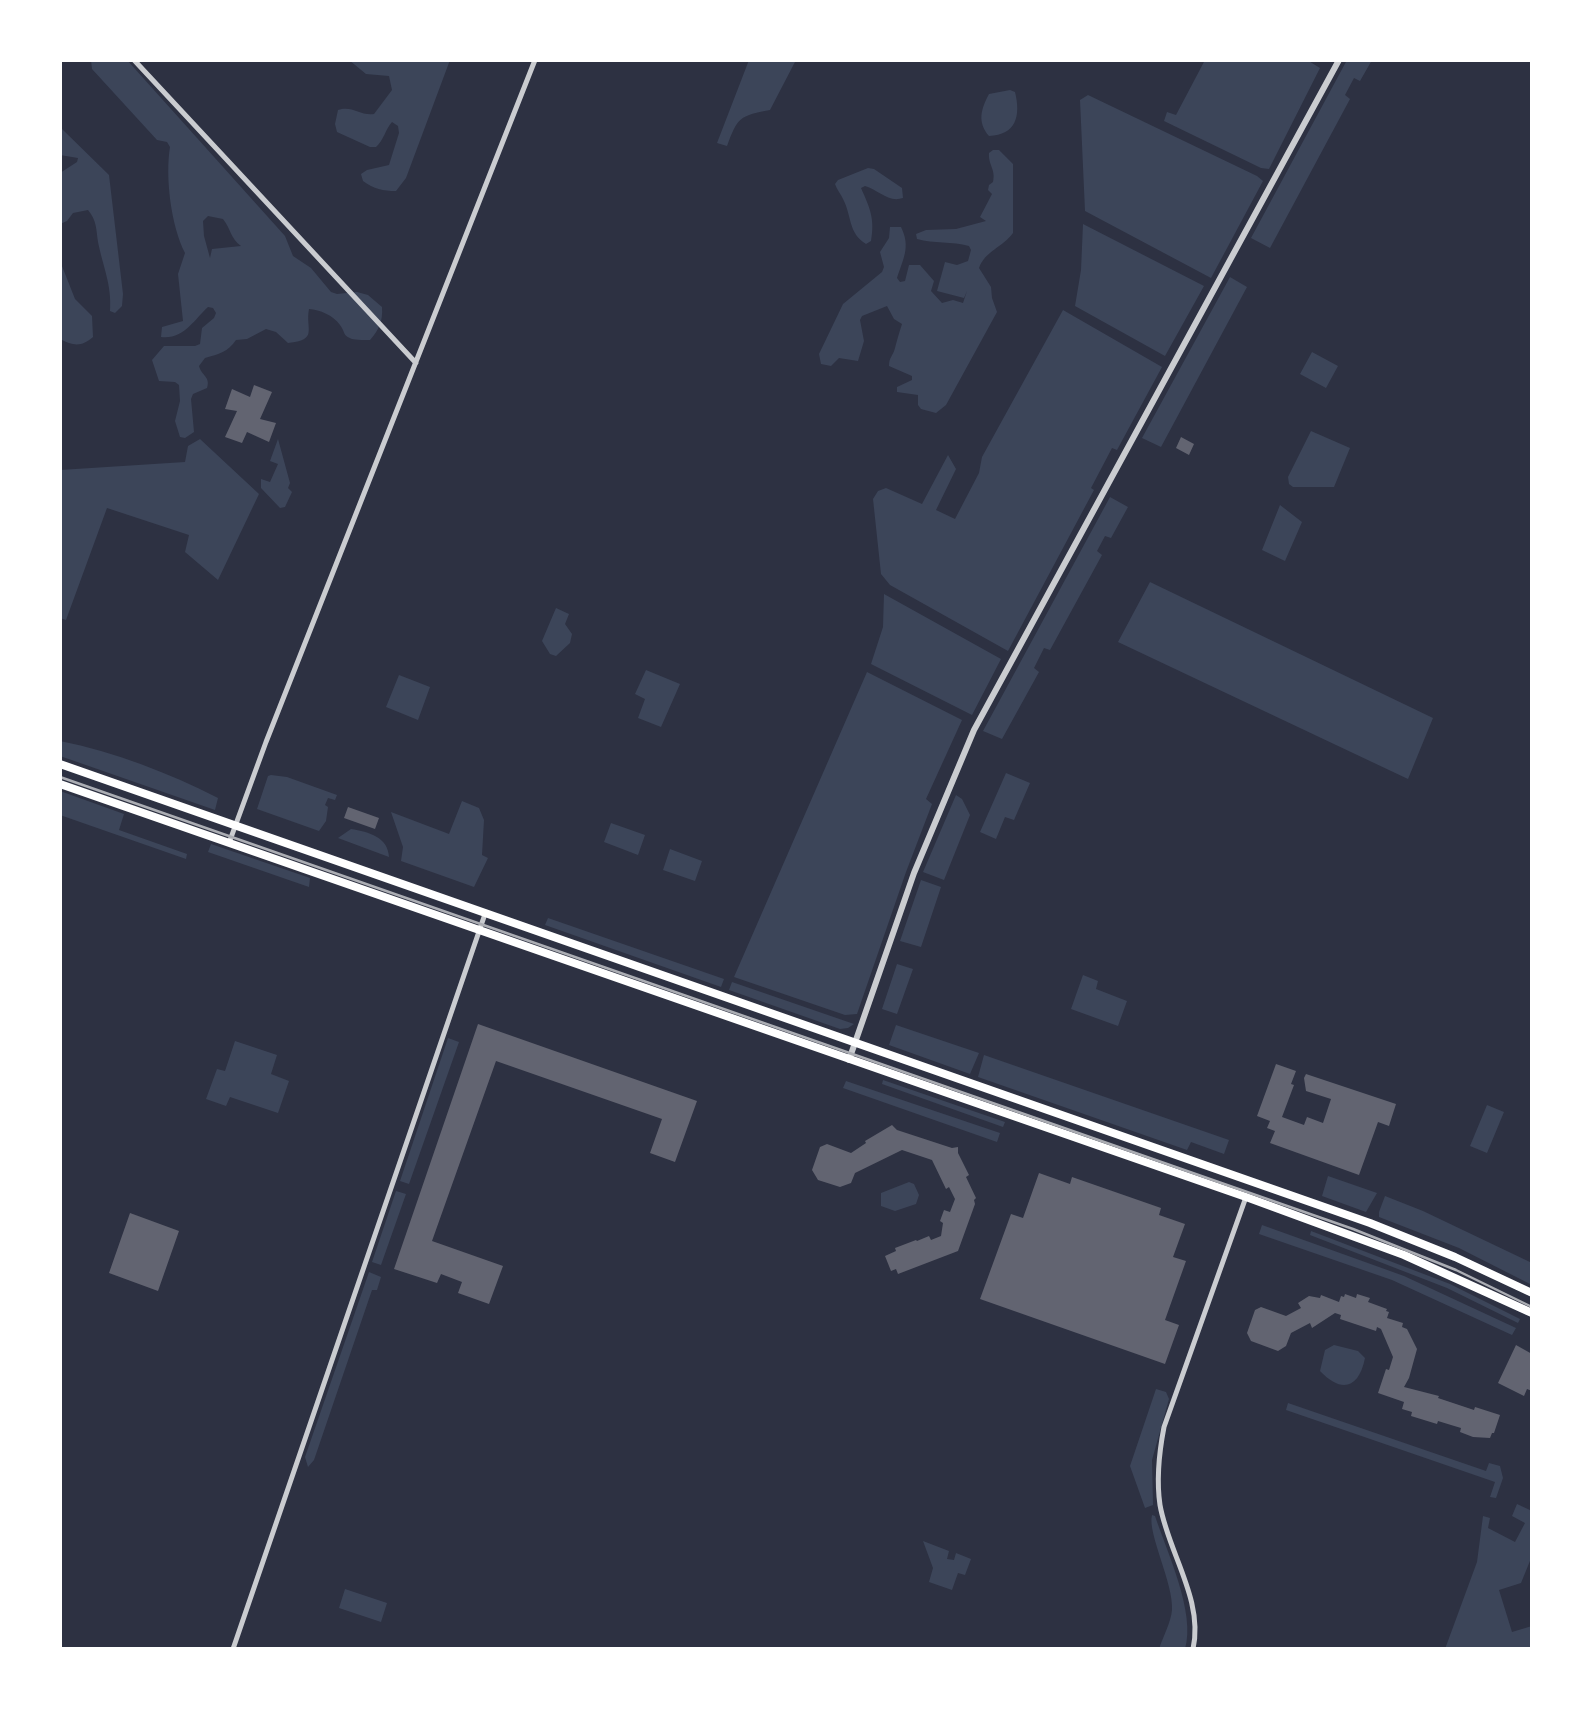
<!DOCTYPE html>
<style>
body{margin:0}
#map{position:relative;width:1592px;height:1709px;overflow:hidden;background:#2d3142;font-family:"Alegreya Sans",sans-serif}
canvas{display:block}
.frame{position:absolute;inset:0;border:62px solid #fff;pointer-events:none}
</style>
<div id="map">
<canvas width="1592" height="1709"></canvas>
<div class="frame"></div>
</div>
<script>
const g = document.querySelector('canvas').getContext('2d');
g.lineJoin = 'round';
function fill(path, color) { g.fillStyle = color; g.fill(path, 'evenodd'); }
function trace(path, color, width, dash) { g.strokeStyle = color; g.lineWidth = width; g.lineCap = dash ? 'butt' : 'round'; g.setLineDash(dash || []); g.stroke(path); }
fill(new Path2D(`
 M91,60h36l158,176 8,20 18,12 20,24 6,2 20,-2 11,3 14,12c1,14 -3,23 -12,33 -3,0 -15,0 -18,-1 -10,-4 -6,-6 -12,-14 -7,-10 -20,-15 -31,-16 -4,20 10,31 -21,34l-12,-11 -10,-3 -19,10 -11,1c-8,12 -17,14 -31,18l-6,8c2,9 12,11 8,22l-14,6 -2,5 3,33 -9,6 -5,-1 -5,-16 5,-20 -1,-16 -4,-3 -16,-1 -7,-21 12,-14h31l5,-2 2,-16 12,-10 2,-5 -3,-5 -5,-1c-14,13 -25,33 -47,30l1,-10 21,-6 -5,-47 7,-21c-14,-27 -20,-76 -15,-106l-3,-5 -10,-2 -65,-71zM208,216l15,3c8,10 7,19 18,27l-29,3 -2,9 -6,-22 -1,-15z
 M349,60h101l-44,118 -10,13c-13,0 -22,-2 -33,-10l-2,-7 6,-4 22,-5 10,-32 -1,-7 -6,-4c-7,8 -8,18 -16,25h-6l-33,-15 -2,-8 3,-14c14,-5 22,6 36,4l18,-24 -3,-14 -23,-2z
 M749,60h47l-26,50c-31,6 -32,7 -43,36l-10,-3z
 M1205,60h102l13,8 -51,101 -8,-1 -97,-47 3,-9 9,3z
 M1347,60h25l-12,21 -6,-3 -9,17 5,4 -80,149 -19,-10z
 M1010,90l5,2c6,24 1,43 -26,44 -12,-14 -8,-27 0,-42z
 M1088,95l169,81 6,5 -52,97 -126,-67 -5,-111z
 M60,127l49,48 14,119 -1,12 -7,7 -5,-2c2,-26 -7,-44 -12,-69 -2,-13 -1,-21 -10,-32l-15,3 -6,8 -7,3v-30l2,-5 -2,-16 17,-11 1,-4 -18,-3z
 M993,150h6l14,14v69c-10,14 -28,18 -34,35l12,19 1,11 5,14 -51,93 -10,8 -15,-4 -3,-4v-10l-21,-3v-5l15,-7v-4l-23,-10c0,-9 4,-10 6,-18 2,-8 4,-15 7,-24l-8,-5 -7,-13 -25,10 -2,4 4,21 -6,20 -19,-3 -8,8 -10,-2 -2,-10 24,-50 39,-32 2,-5 -4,-15 9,-14 1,-11h11c10,20 2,32 -4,51l3,4 5,-1 4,-16h11l14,16 -3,10 11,12 11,-3 10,3 4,-12 -3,7 -27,-7 8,-29 12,3 11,-4 3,-11 -2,-4c-17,-5 -35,-2 -52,-7l-1,-5 10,-4 30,-1 30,-8 -6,-4 12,-23 -4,-4 1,-5 4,-3c3,-13 -5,-17 -4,-29z
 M868,168l6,1 28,19 1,10c-15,5 -24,-8 -38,-12l-4,2c9,20 14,31 10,53l-5,3c-18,-11 -14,-28 -23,-45 -2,-5 -6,-9 -8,-15l3,-4z
 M1083,224l121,62 -39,70 -90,-50 6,-36z
 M60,261l15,38 17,17 1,21c-11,10 -20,9 -33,2z
 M1230,277l17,10 -86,160 -19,-9z
 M1063,310l99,57 -45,83 -5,-2 -21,40 3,2 -86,161 -118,-66 -9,-11 -8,-75 5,-8 8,-3 36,16 26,-49 8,14 -20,41 19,9 24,-46 3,-16z
 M1312,352l26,14 -12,22 -26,-14z
 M1311,431l39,17 -16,39h-41l-4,-3 -1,-7z
 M200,439l59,55 -41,86 -33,-28 4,-17 -82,-27 -41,112 -6,-2v-148l125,-8 3,-16z
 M278,439l12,44 -2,5 4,4 -7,15 -5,1 -19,-20v-9l9,3 8,-18 -8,-3z
 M1110,497l18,10 -17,31 -6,-2 -8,15 5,4 -52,95 -6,-2 -10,20 5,4 -37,67 -19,-8z
 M1280,505l22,17 -17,39 -23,-11z
 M1150,582l283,136 -25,61 -290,-137z
 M884,594l117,65 -29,56 -101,-51 12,-37z
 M556,608l13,6 -4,10 7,10 -2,9 -14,13 -6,-2 -8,-13z
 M646,670l34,14 -19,43 -23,-9 7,-19 -10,-5z
 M867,672l95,48 -36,79 6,5 -26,68 -49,142 -12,1 -111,-38z
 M399,675l31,12 -12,33 -32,-13z
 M60,741c55,11 109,32 158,57l-3,12 -155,-54z
 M1006,773l24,10 -16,37 -9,-3 -9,22 -16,-7z
 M271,775l16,2 50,18 -2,5 -7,-2 -3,7 3,2 -2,14 -7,10 -62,-22 11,-33z
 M60,791l64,23 -5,16 68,24 -1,5 -126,-44z
 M956,795l6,4 8,16 -26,65 -21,-8z
 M462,801l17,7 5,12 -2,35 6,3 -14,29 -73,-26 2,-14 -12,-35 58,22z
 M611,823l34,12 -7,20 -34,-13z
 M351,829c18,3 37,8 38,28l-51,-19z
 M211,844l99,34 -1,9 -101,-35z
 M670,849l32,12 -7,20 -32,-11z
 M921,880l20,7 -20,60 -21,-6z
 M548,918l176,61 -3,8 -176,-62z
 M897,964l16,5 -16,45 -15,-5z
 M1083,975l15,6 -2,8 31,12 -9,25 -47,-17z
 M732,982l122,42 -6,4 -8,1 -111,-39z
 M896,1025l83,28 -9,21 -81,-29z
 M448,1038l11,4 -50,142 -9,-3z
 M235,1041l42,14 -6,19 18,7 -11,32 -48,-16 -4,9 -20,-7 11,-30 8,2z
 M984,1055l245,85 -5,14 -33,-12 -4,8 -209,-73z
 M883,1080l122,42 -2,5 -121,-43z
 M846,1081l154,52 -3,9 -154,-54z
 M1487,1105l17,7 -17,41 -17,-7z
 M1328,1176l49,17 -11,19 -44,-16z
 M909,1182l5,2 5,11 -3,9 -21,7 -14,-5v-13z
 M396,1191l10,3 -25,71 -9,-3z
 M1385,1196l38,15 109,52v22l-73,-37 -80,-31v-5z
 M1262,1225l142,51 112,52 -4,7 -120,-55 -133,-46z
 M1311,1231l139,53 70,35 -2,4 -71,-35 -137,-53z
 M369,1272l12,5 -4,13h-5l-58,170 -6,7 -3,-10z
 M1334,1345l24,6 7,7c-6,30 -23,36 -45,13l5,-21z
 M1156,1389l10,3 3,7 -17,61 1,45 -8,3 -15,-42z
 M1288,1403l198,68 3,-8 11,3 3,12 -7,20 -6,-1 5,-15 -209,-72z
 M1517,1504l15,7v45l-11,27 -22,7 13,42 20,-6v23h-87l32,-87 6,-46 7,2 -2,10 27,14 10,-19 -13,-7z
 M1152,1515l3,1c12,36 41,97 30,133h-26c4,-12 12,-27 13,-39 2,-26 -25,-77 -20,-95z
 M923,1541l26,10 -2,8 7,1 2,-7 15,6 -6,16 -7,-2 -6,17 -23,-8 4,-14z
 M345,1589l42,14 -6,19 -42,-14z`), '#3c4559');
fill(new Path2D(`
 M254,385l18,7 -12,27 16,4 -7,19 -22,-10 -5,11 -17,-6 12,-26 -12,-2 7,-20 18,8z
 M1181,437l13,7 -5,11 -13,-7z
 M348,807l31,11 -4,11 -31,-11z
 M478,1024l219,77 -22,61 -25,-9 12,-34 -166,-58 -64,180 71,25 -14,38 -31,-11 4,-11 -21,-8 -4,9 -43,-14z
 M1276,1064l20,7 -5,13 3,1 -12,32 22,8 3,-8 16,6 8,-24 -25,-8 -2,-13 2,-4 90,30 -7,22 -11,-4 -19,53 -89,-32 5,-12 -8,-3 3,-7 -13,-5z
 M892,1125l5,5 55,18 6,-1v6l11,22 -3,2 10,21 -2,2 1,4 -17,47 -60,23 -2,-5 -5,2 -6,-15 11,-5 -1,-3 21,-8 1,1 12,-5 2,4 10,-4 2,-13 -3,-2 4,-11 6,2 5,-13 -6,-12 -3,2 -14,-29 -30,-10 -47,23 -4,10 -11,4 -22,-7 -6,-10 8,-23 7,-3 24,9 15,-10 -1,-2z
 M1039,1173l31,11 2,-7 89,31 -2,7 26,9 -12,33 13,4 -21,59 14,5 -14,39 -185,-65 31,-85 12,4z
 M130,1213l49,18 -21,60 -49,-18z
 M1345,1294l11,4 1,-4 13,4 -2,4 19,7 -1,2 3,1 -2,6 16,5 -1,4 5,2 10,20 -8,29 -5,9 35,9 -1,2 36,12 1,-3 25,8 -6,18h-2l-2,5 -17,-1 -13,-5 1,-4 -10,-3 -13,-4 -1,3 -26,-8 1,-4 -10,-3 2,-7 -26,-9 8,-24 3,1 4,-13 -12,-28 -4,-2 -1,4 -36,-12 1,-4 -6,-2 -23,15 -2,-5 -19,10 -5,13 -8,5 -27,-10 -4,-8 8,-23 6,-3 25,9 15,-8 -3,-5 11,-7 11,2 1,-3 18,7 2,-6 3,1z
 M1516,1345l16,9v37l-5,-2 -3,7 -26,-13z`), '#626471');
trace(new Path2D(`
 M134,60l282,303
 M229,843l37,-101 269,-682
 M233,1649l252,-735
 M1193,1649c11,-49 -25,-97 -33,-144 -4,-27 -1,-52 4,-78l82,-230`), '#caccd0', 5);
trace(new Path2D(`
 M849,1060l65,-187 60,-143 365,-670`), '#caccd0', 6);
trace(new Path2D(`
 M60,764l1310,459 85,34 77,36
 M60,784l1186,413 158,58 128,58`), '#fff', 8);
trace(new Path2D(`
 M60,777l1293,452 103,41 76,37`), '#abadb3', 2.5);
</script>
